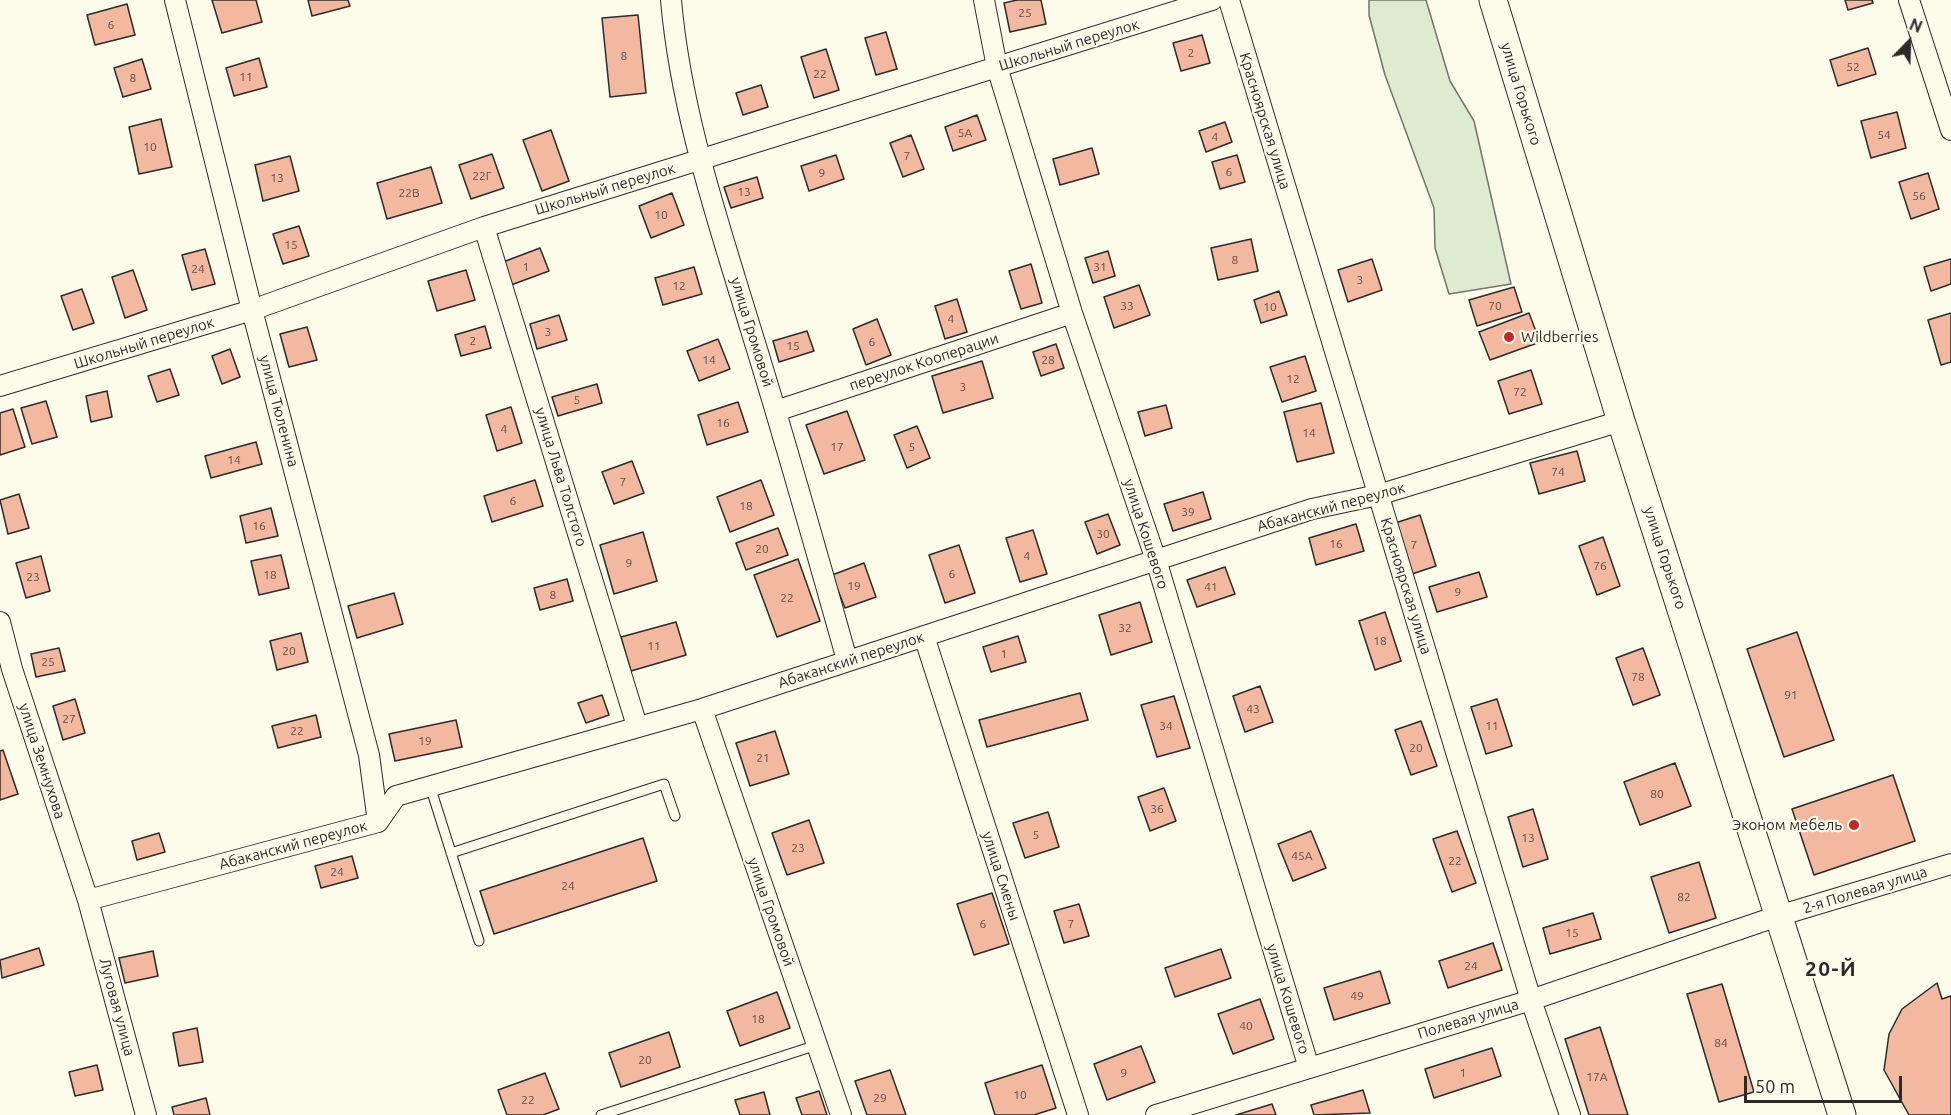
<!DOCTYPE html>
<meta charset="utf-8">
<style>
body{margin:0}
#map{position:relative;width:1951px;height:1115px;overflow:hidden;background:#fdfbea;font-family:Ubuntu,sans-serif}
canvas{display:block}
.north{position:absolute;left:1879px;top:12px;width:60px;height:60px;-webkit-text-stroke:4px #fdfbea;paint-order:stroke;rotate:23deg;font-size:16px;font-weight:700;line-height:24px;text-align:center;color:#2b2b2b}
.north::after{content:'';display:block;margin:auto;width:21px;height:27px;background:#2b2b2b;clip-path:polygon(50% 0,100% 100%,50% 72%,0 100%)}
.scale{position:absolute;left:1744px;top:1076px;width:158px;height:27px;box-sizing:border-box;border:3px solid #2b2b2b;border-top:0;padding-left:8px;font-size:18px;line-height:21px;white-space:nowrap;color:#2b2b2b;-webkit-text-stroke:4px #fdfbea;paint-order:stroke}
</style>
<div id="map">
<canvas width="1951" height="1115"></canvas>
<div class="north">N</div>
<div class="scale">50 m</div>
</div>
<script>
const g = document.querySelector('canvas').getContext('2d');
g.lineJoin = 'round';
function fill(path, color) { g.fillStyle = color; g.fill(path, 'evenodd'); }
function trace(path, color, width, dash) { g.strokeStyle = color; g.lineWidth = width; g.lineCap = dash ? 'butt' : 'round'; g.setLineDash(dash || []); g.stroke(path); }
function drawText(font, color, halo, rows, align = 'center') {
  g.font = font + ' Ubuntu,sans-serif'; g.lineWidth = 4.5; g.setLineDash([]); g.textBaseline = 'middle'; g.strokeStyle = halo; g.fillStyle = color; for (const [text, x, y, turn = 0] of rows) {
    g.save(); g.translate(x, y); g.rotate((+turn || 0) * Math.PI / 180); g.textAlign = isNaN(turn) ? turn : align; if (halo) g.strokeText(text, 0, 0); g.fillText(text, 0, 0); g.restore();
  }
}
const green = new Path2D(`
 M1369,0h57l24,81 24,40 37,163 -62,10 -14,-46 -1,-40 -49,-133 -16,-60z`);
fill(green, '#deebd1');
trace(green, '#74746e', 1.5);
const building = new Path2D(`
 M212,0h44l6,22 -40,11z
 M308,0h40l2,6 -38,10z
 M1017,0h24l5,24 -36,8 -6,-29z
 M1845,0h27l1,3 -25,7z
 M127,4l8,31 -40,10 -8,-30z
 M638,15l8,78 -36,4 -8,-79z
 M886,32l11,37 -21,6 -11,-37z
 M1202,35l8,28 -29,8 -8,-28z
 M1868,48l8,26 -38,12 -8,-26z
 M826,49l13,41 -25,8 -13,-41z
 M259,58l8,29 -33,9 -8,-28z
 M142,59l9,30 -28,8 -9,-29z
 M761,85l7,22 -25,8 -7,-22z
 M1897,112l9,36 -35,10 -10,-37z
 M977,115l9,25 -33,11 -8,-24z
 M161,119l11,48 -33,7 -10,-47z
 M1225,122l7,20 -26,10 -7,-21z
 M551,130l18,51 -27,10 -19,-51z
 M911,135l13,34 -21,8 -13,-34z
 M1092,148l7,26 -39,11 -7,-26z
 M492,154l12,34 -33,11 -12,-34z
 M836,155l8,24 -35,12 -8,-25z
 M1237,155l8,27 -25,7 -8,-27z
 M290,156l9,35 -36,10 -8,-36z
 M431,167l11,36 -55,16 -10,-36z
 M1928,173l11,36 -28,10 -12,-37z
 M757,177l6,21 -32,10 -7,-21z
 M672,193l12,32 -33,13 -12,-32z
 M299,226l10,30 -26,8 -10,-30z
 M1251,239l7,32 -40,9 -7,-32z
 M540,248l9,23 -38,14 -8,-23z
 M205,249l10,35 -23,6 -10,-35z
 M1108,251l7,25 -22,7 -8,-25z
 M1372,259l10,31 -34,12 -10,-32z
 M1951,259v25l-20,7 -7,-24z
 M1031,264l11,39 -21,6 -12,-38z
 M694,267l8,27 -39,11 -8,-27z
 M133,270l14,40 -22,8 -13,-41z
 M466,270l9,30 -38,11 -9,-30z
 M1139,285l11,30 -36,13 -10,-31z
 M1514,287l8,25 -45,14 -8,-26z
 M82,289l12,34 -21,7 -12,-34z
 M1279,291l8,24 -26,8 -7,-23z
 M957,299l10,33 -22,7 -10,-33z
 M1529,313l11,29 -50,18 -11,-28z
 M1951,313v49l-10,3 -13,-45z
 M559,315l8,25 -30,9 -7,-25z
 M877,319l14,36 -25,10 -13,-36z
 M485,326l6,22 -30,8 -6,-21z
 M307,327l10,33 -28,7 -9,-33z
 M807,331l7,20 -35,11 -6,-21z
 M718,339l12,30 -31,12 -12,-30z
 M1056,344l8,24 -23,8 -8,-24z
 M230,349l10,28 -18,7 -10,-28z
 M1305,356l11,35 -34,11 -12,-35z
 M982,361l11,37 -50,15 -11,-37z
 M170,369l9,26 -22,7 -9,-26z
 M1531,370l11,34 -33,10 -11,-33z
 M597,384l5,19 -44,13 -6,-19z
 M107,391l5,26 -21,5 -5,-26z
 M46,401l11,36 -25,7 -11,-36z
 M738,402l10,30 -41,13 -9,-30z
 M1321,403l13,50 -37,9 -13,-50z
 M1166,405l6,23 -27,8 -7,-24z
 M511,407l11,36 -25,8 -11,-36z
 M13,409l12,38 -25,8v-42z
 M847,411l18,49 -41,14 -18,-49z
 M917,426l13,32 -23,10 -13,-33z
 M256,442l6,22 -51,14 -6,-22z
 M1577,451l8,30 -46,13 -9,-31z
 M632,461l12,32 -30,11 -12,-32z
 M535,480l8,26 -51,16 -8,-26z
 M761,480l13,35 -44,17 -13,-35z
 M1203,492l8,27 -38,12 -9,-27z
 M19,494l10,34 -21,6 -8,-34z
 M271,508l7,28 -32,7 -6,-27z
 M1108,514l12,31 -23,9 -12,-32z
 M1420,515l16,51 -27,9 -17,-51z
 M1356,524l8,27 -48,14 -7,-27z
 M778,528l10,27 -42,15 -10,-27z
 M1033,530l14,44 -27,8 -14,-44z
 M643,532l14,49 -43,13 -14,-49z
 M1603,537l17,49 -23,9 -18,-49z
 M959,545l16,48 -30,10 -16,-48z
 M281,555l8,33 -30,7 -8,-34z
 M41,556l9,35 -24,7 -10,-35z
 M798,559l22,62 -43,16 -23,-62z
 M864,563l12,34 -31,11 -13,-33z
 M1225,567l10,27 -38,13 -10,-27z
 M1479,572l8,25 -50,15 -8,-25z
 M567,579l6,22 -33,9 -6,-22z
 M394,593l9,31 -46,14 -9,-32z
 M1140,602l12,40 -41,13 -12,-40z
 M1385,612l16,49 -26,9 -16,-49z
 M676,622l10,33 -55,16 -10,-34z
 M1797,632l37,108 -50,17 -37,-108z
 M301,633l7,29 -31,8 -7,-29z
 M1018,636l8,26 -35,10 -8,-25z
 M59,648l6,23 -29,6 -5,-23z
 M1643,648l17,47 -27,10 -17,-47z
 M1260,686l13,36 -28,10 -12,-36z
 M1080,693l8,27 -101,27 -8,-27z
 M602,695l7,20 -23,8 -8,-20z
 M1174,696l16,52 -33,9 -16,-52z
 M75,699l10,34 -22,7 -10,-34z
 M1497,699l15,47 -26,8 -15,-47z
 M316,715l5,22 -43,11 -6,-22z
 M456,720l6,27 -67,14 -6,-27z
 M1421,721l16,45 -26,9 -16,-45z
 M775,731l14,43 -39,12 -14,-43z
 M3,750l15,44 -18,6v-49z
 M1675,763l16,43 -51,19 -16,-43z
 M1893,775l22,66 -101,34 -22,-66z
 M1164,788l12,33 -26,10 -12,-34z
 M1533,809l15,50 -25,8 -15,-50z
 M1048,812l11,35 -34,11 -12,-35z
 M809,820l15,43 -37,12 -15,-42z
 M1311,831l15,37 -33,13 -15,-37z
 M1457,831l19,52 -24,9 -19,-53z
 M159,833l6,19 -28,8 -5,-19z
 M643,838l14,43 -163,53 -14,-43z
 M352,856l6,22 -37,10 -6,-22z
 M1699,862l17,56 -47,15 -18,-56z
 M992,893l17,51 -35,11 -17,-51z
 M1079,904l10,32 -25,7 -10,-32z
 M1593,913l8,26 -51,15 -7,-26z
 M1493,943l9,27 -54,18 -9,-27z
 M39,948l5,17 -42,13 -2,-18z
 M1221,949l10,29 -56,19 -10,-29z
 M153,951l5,25 -33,7 -6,-25z
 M1380,971l10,32 -56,17 -10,-32z
 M1937,983l5,16 9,-3v119h-42l-25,-45 5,-36 13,-25z
 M1722,984l32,108 -35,10 -32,-108z
 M777,992l13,36 -50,18 -13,-35z
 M1260,999l14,40 -41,15 -15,-40z
 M1600,1027l28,88h-39l-24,-76z
 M197,1028l6,34 -24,4 -6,-33z
 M669,1032l11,35 -59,20 -12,-34z
 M1141,1046l14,36 -48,18 -13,-36z
 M1492,1048l9,28 -67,22 -9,-29z
 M97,1065l6,25 -28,6 -6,-24z
 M1042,1065l14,43 -22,7h-39l-10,-32z
 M890,1070l16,45h-39l-12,-34z
 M545,1073l14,36 -16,6h-36l-9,-25z
 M1363,1090l7,23 -56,2 -3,-10z
 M819,1091l8,24h-25l-6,-17z
 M764,1092l6,23h-30l-5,-15z
 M206,1098l4,17h-36l-2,-8z
 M1272,1104l4,11h-40z`);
fill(building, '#f2b8a0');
trace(building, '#2b2b2b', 1.5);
const lane = new Path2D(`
 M430,786l49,155
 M451,853l213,-69 11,32
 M601,1115l216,-70`);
const street = new Path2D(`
 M175,0l77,310 117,445 9,67
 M671,0c10,114 47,221 80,330 34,109 65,220 96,330
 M984,0l13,67 75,246 84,247 153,508
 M1229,0l302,1000 39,115
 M1909,0l42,130
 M484,227l153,499
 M0,386l252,-76 232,-83 728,-227
 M776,411l296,-98
 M0,622l12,47 76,231 58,215
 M924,636l154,479
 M702,709l139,406
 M88,900l290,-78 18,-26 306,-87 610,-200 66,-14 243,-74
 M1156,1115l375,-115 247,-84 173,-52`);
const secondary = new Path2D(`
 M1493,0l128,421 221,694`);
trace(lane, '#2b2b2b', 11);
trace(street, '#2b2b2b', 22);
trace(secondary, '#2b2b2b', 29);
trace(lane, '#fdfbea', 9);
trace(street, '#fdfbea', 20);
trace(secondary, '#fdfbea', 27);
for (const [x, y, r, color] of [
 [1509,337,6,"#c62828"],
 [1854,825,6,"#c62828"]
]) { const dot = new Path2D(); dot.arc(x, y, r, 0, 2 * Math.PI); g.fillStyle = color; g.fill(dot); trace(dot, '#fdfbea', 2); }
drawText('12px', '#5d4e48', null, [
 ["25",1025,13],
 ["6",111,25],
 ["2",1191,53],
 ["8",624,56],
 ["52",1853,67],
 ["22",820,74],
 ["11",246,77],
 ["8",133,78],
 ["5А",965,133],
 ["54",1884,135],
 ["4",1215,137],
 ["10",150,147],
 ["7",907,156],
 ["6",1229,172],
 ["9",822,173],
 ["22Г",482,176],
 ["13",277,178],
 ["13",744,192],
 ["22В",409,193],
 ["56",1919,196],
 ["10",661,215],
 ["15",291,245],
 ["8",1235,260],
 ["1",526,267],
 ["31",1100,267],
 ["24",198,269],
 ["3",1360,280],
 ["12",679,286],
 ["33",1127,306],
 ["70",1495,306],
 ["10",1270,307],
 ["4",951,319],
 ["3",548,332],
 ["2",473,341],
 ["6",872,342],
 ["15",793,346],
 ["14",709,360],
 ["28",1048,360],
 ["12",1293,379],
 ["3",963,387],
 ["72",1520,392],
 ["5",577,400],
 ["16",723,423],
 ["4",504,429],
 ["14",1309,433],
 ["17",837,447],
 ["5",912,447],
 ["14",234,460],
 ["74",1558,472],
 ["7",623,482],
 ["6",513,501],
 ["18",746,506],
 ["39",1188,512],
 ["16",259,526],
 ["30",1103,534],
 ["16",1336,544],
 ["7",1414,545],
 ["20",762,549],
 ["4",1027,556],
 ["9",629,563],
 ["76",1600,566],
 ["6",952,574],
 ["18",270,575],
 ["23",33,577],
 ["19",854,586],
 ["41",1211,587],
 ["9",1458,592],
 ["8",553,595],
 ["22",787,598],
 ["32",1125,628],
 ["18",1380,641],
 ["11",654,646],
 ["20",289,651],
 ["1",1004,654],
 ["25",48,662],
 ["78",1638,677],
 ["91",1791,695],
 ["43",1253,709],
 ["27",69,719],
 ["34",1166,726],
 ["11",1492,726],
 ["22",297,731],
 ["19",425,741],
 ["20",1416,748],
 ["21",763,758],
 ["80",1657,794],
 ["36",1157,809],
 ["5",1036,835],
 ["13",1528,838],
 ["23",798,848],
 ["45А",1302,856],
 ["22",1455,861],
 ["24",337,872],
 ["24",568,886],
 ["82",1684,897],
 ["6",983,924],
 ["7",1071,924],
 ["15",1572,933],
 ["24",1471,966],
 ["49",1357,996],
 ["18",758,1019],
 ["40",1246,1026],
 ["84",1721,1043],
 ["20",645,1060],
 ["9",1124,1073],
 ["1",1463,1073],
 ["17А",1597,1077],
 ["10",1020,1095],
 ["29",880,1098],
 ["22",528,1100]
]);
drawText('15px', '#2b2b2b', '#fdfbea', [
 ["Школьный переулок",1069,45,-17],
 ["улица Горького",1521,94,73],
 ["Красноярская улица",1265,121,73],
 ["Школьный переулок",605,189,-17],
 ["улица Громовой",752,332,73],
 ["Школьный переулок",144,343,-17],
 ["переулок Кооперации",924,362,-18],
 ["улица Тюленина",279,411,75],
 ["улица Льва Толстого",561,477,73],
 ["Абаканский переулок",1331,507,-15],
 ["улица Кошевого",1146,534,72],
 ["улица Горького",1665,558,72],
 ["Красноярская улица",1406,586,73],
 ["Абаканский переулок",851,660,-18],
 ["улица Земнухова",42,761,72],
 ["Абаканский переулок",293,845,-15],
 ["улица Смены",1001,876,72],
 ["2-я Полевая улица",1865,890,-17],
 ["улица Громовой",771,912,71],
 ["улица Кошевого",1288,999,73],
 ["Луговая улица",117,1007,75],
 ["Полевая улица",1468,1019,-17]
]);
drawText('15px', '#2b2b2b', '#fdfbea', [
 ["Wildberries",1521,337],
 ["Эконом мебель",1842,825,"right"]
], 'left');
g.letterSpacing = '1.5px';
drawText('bold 21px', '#2b2b2b', '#fdfbea', [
 ["20-Й",1831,969]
]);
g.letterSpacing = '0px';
</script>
